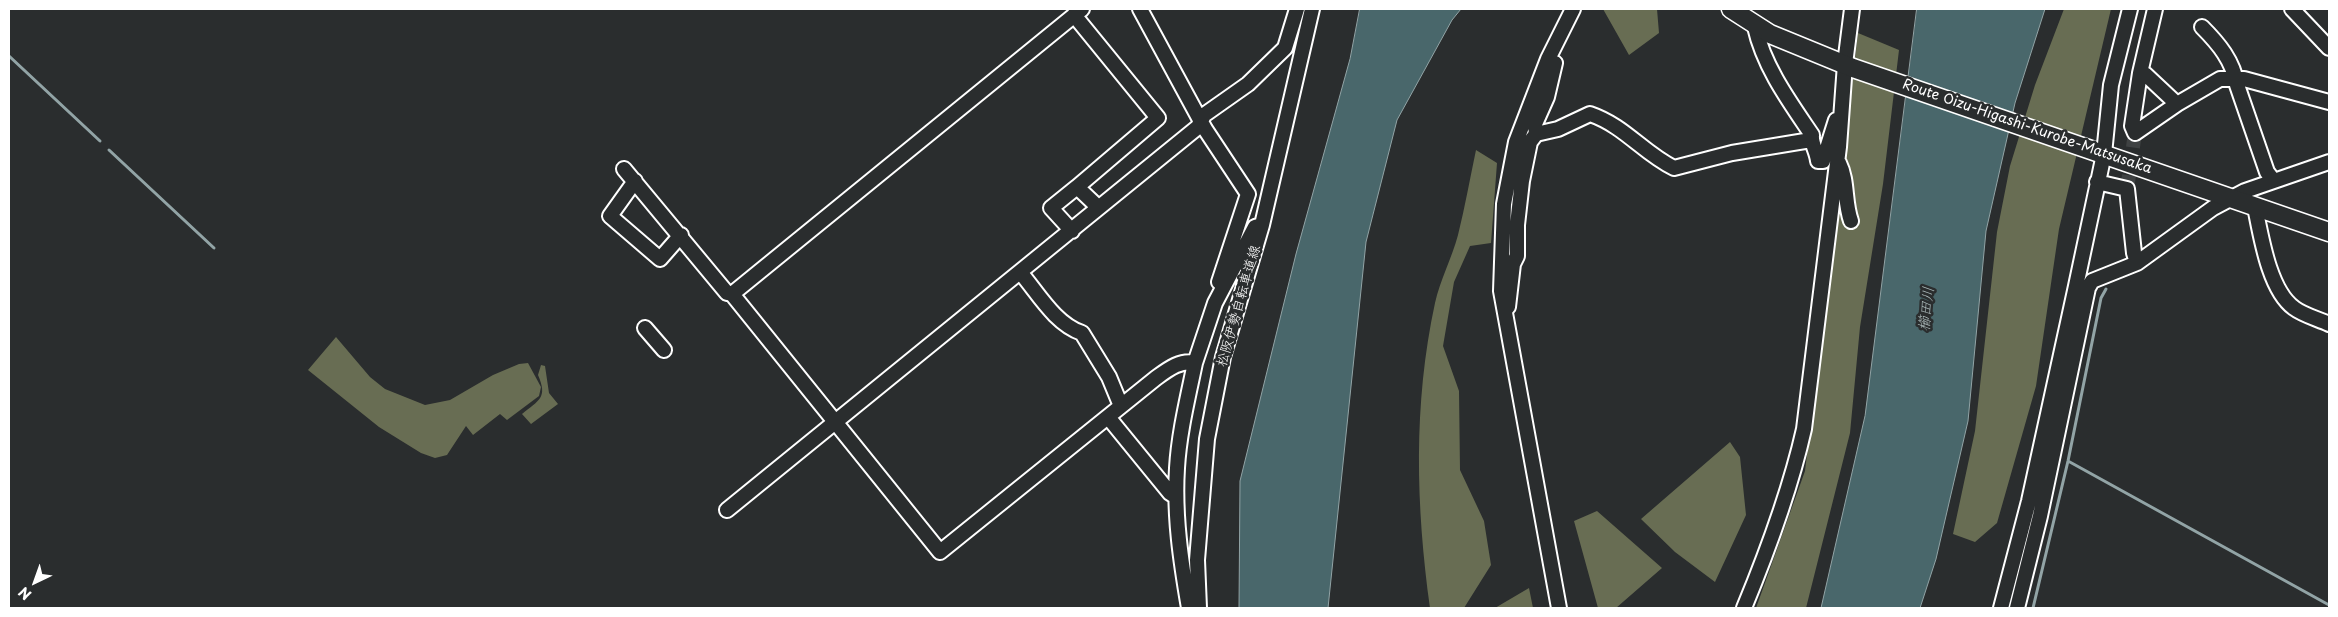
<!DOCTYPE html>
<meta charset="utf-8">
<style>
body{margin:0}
#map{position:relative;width:2338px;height:617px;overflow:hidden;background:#2a2d2e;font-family:"Playpen Sans",sans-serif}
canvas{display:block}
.frame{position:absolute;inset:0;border:10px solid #fff;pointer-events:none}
.north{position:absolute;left:10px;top:557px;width:50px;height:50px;-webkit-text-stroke:4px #2a2d2e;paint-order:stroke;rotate:222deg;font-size:14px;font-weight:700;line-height:20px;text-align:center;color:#fff}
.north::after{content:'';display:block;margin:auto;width:18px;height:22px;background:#fff;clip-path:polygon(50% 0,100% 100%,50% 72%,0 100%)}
</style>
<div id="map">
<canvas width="2338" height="617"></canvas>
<div class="frame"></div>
<div class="north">N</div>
</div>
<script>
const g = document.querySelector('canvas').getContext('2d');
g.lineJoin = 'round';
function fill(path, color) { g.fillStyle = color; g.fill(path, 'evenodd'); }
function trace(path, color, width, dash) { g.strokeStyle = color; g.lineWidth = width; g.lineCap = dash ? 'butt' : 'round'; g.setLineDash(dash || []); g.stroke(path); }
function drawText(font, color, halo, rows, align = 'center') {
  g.font = font + ' "Playpen Sans","Klee One",sans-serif'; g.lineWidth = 5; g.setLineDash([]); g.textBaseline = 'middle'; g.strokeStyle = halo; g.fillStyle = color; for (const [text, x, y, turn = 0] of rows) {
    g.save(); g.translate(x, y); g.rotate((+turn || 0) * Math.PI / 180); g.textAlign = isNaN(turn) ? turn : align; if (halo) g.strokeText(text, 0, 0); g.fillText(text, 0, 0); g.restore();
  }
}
fill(new Path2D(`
 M1603,9h54l2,24 -30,22z
 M2064,9h47l-52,220 -23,157 -39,137 -22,19 -22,-8 22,-103 22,-199 13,-66 25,-81z
 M1858,33l41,17 -16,134 -23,143 -10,106 -44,175h-50l49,-137z
 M1476,150l21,13 -6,80 -21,3 -16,36 -11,64 16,45 1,79 24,51 7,44 -27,43h2h-36c-14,-102 -17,-203 5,-305 5,-23 17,-45 23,-68 7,-28 12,-57 18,-85z
 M336,337l34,40 15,12 40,16 25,-5 43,-25 26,-11 9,-1 13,24 -2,9 -32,24 -7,-6 -27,21 -7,-9 -19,29 -12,3 -14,-5 -42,-26 -71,-57z
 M541,365l4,1 4,27 9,11 -27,20 -9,-10c17,-14 26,-16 16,-39z
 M1730,442l10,15 6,58 -31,67 -40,-30 -34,-33z
 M1597,511l65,57 -46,40h-18l-24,-87z
 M1529,588l4,20h-38z`), '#686d53');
const water = new Path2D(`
 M1360,9h101l-9,11 -55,100 -31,122 -38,366h-89l1,-127 56,-227 54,-195z
 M1917,9h128l-30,94 -29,128 -18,190 -32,138 -16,49h-99l44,-192z`);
fill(water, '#49676b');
trace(water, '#92a4a6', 1);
trace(new Path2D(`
 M9,56l91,85
 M109,150l105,98
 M2068,461l261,144
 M2033,608l35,-147 33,-163 5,-9`), '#92a4a6', 3);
trace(new Path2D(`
 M2127,189l8,-56`), '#3f4243', 14, [14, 7]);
const minor = new Path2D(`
 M1140,9l65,120 43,65 -29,88
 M2155,9l-15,64 -8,53 3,7 42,-29 43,-25h24l85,23
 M2292,9l37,39
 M1074,15l84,103 -81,69
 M1755,27c9,40 34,74 57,108 -1,9 5,16 6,26h5l13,-41
 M2202,27c17,17 31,34 35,58l30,87 6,8
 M1555,63l-8,34 -12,27 1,10 22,-5 32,-15c35,12 53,39 84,54l58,-15 79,-13
 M2140,73l5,1 32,30
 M1839,163c9,18 5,39 12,58
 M624,169l103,124 5,1 208,258 216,-174c11,-8 25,-19 39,-15l20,-60 40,-76 7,-2
 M635,181l-25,35 50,43 21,-24
 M2097,182l30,7 7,64 3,10
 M2255,207c6,29 14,83 39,101 9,7 24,11 35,16
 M1072,231l-21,-23 26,-21 21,20
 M1020,272c18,21 35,52 62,61l27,44 12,29
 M732,294l350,-285
 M1508,307l5,-43 4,-8v-31l5,-44 8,-39 6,-8
 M645,328l19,22
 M1108,417l62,76 6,4
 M727,510l471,-383 6,-12 44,-31 37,-36 12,-39
 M1189,608c-8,-46 -15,-92 -12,-140 2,-35 11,-71 18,-105
 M1199,608l-2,-48 10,-121 16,-82 39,-132 50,-216
 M1559,608l-58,-317 3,-87 12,-62 32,-83 25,-50
 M1744,608c24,-58 46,-117 60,-179l35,-282 6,-83 7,-55
 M2001,608l28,-107 47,-215 28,-132 7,-69 19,-76
 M2017,608l23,-92 48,-228 4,-7 45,-18 76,-55 32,-17 84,-29`);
const major = new Path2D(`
 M1731,9l39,25 83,34 476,164`);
trace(minor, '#fff', 18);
trace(major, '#fff', 21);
trace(minor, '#2a2d2e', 14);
trace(major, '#2a2d2e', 18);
drawText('14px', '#fff', '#2a2d2e', [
 ["Route Oizu-Higashi-Kurobe-Matsusaka",2027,127,19],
 ["松阪伊勢自転車道線",1239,306,-74]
]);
drawText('italic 15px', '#adbbbc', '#2a2d2e', [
 ["櫛田川",1927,309,-84]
]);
</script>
